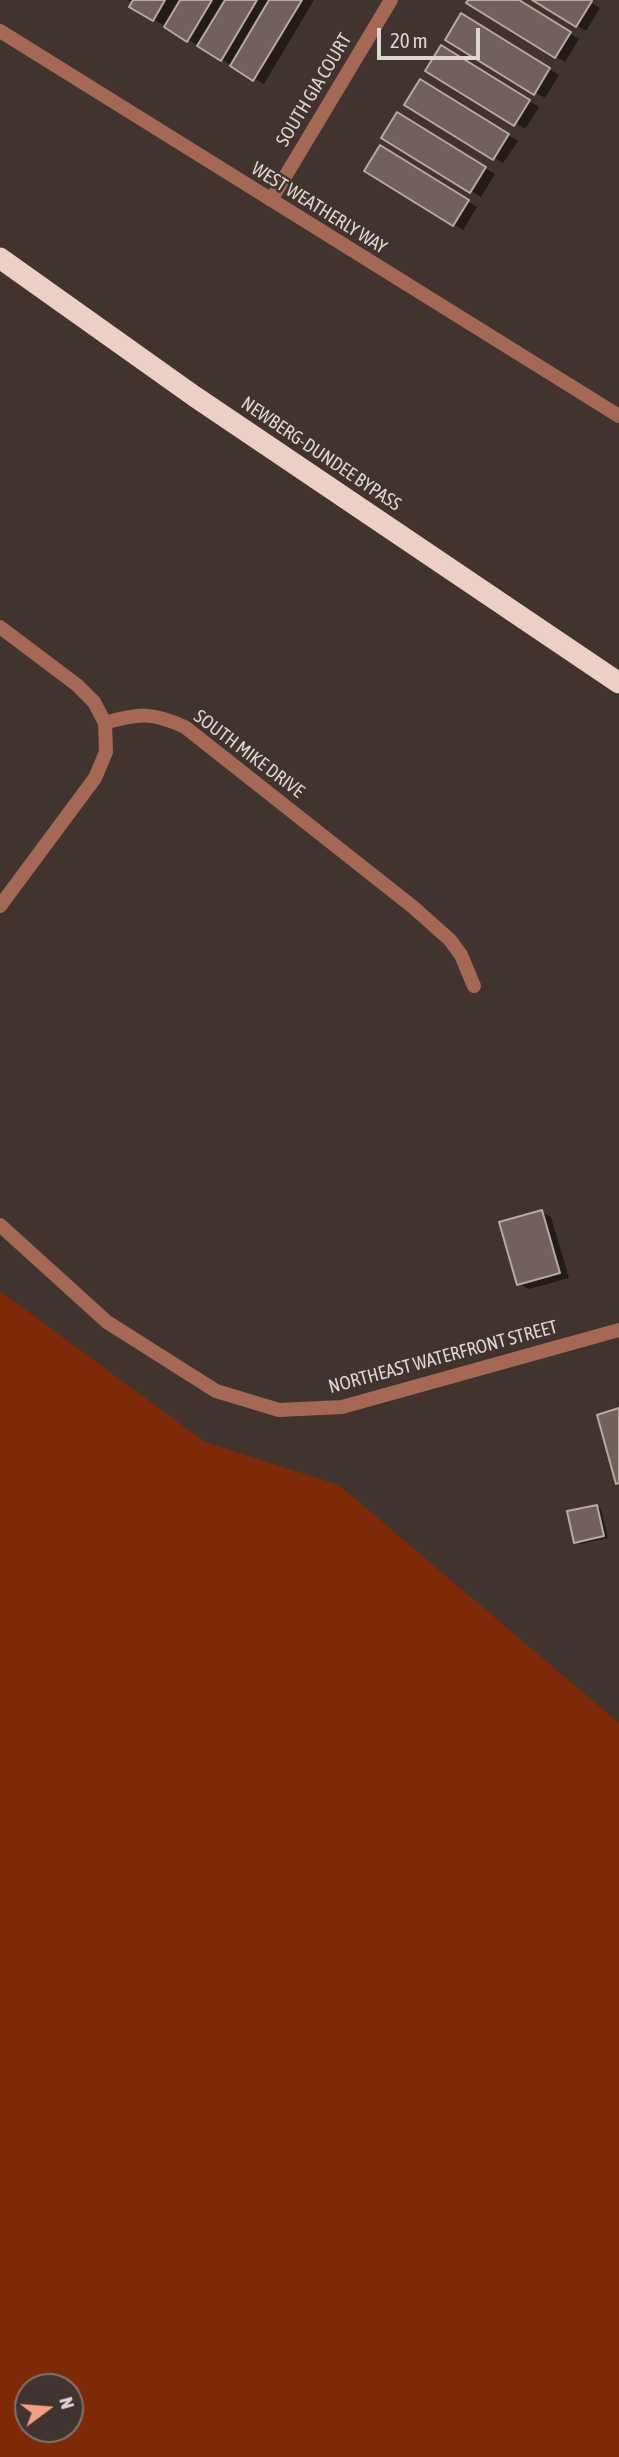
<!DOCTYPE html>
<style>
body{margin:0}
#map{position:relative;width:619px;height:2457px;overflow:hidden;background:#41332e;font-family:"Asap Condensed",sans-serif}
canvas{display:block}
.north{position:absolute;left:14px;top:2373px;width:70px;height:70px;box-sizing:border-box;background:#41332e;border:2px solid #80736f;border-radius:50%;rotate:74deg;font-size:19px;font-weight:700;line-height:28px;text-align:center;color:#ded4d1}
.north::after{content:'';display:block;margin:auto;width:24px;height:32px;background:#f39f84;clip-path:polygon(50% 0,100% 100%,50% 72%,0 100%)}
.scale{position:absolute;left:377px;top:28px;width:103px;height:32px;box-sizing:border-box;border:4px solid #ded4d1;border-top:0;padding-left:9px;font-size:21px;line-height:24px;white-space:nowrap;color:#ded4d1;-webkit-text-stroke:5px #41332e;paint-order:stroke}
</style>
<div id="map">
<canvas width="619" height="2457"></canvas>
<div class="north">N</div>
<div class="scale">20 m</div>
</div>
<script>
const g = document.querySelector('canvas').getContext('2d');
g.lineJoin = 'round';
function fill(path, color) { g.fillStyle = color; g.fill(path, 'evenodd'); }
function trace(path, color, width, dash) { g.strokeStyle = color; g.lineWidth = width; g.lineCap = dash ? 'butt' : 'round'; g.setLineDash(dash || []); g.stroke(path); }
function drawText(font, color, halo, rows, align = 'center') {
  g.font = font + ' "Asap Condensed",sans-serif'; g.lineWidth = 5; g.setLineDash([]); g.textBaseline = 'middle'; g.strokeStyle = halo; g.fillStyle = color; for (const [text, x, y, turn = 0] of rows) {
    g.save(); g.translate(x, y); g.rotate((+turn || 0) * Math.PI / 180); g.textAlign = isNaN(turn) ? turn : align; if (halo) g.strokeText(text, 0, 0); g.fillText(text, 0, 0); g.restore();
  }
}
fill(new Path2D(`
 M0,1291l205,151 134,43 280,238v734h-619zM28,2387h42v42h-42z`), '#7e2907');
fill(new Path2D(`
 M127,0h187l-50,84 -133,-78 2,-3z
 M470,0h46l63,39 -14,23 -97,-59z
 M535,0h52l13,8 -14,23z
 M461,16l98,59 -14,23 -98,-59z
 M442,47l97,60 -14,22 -97,-59z
 M420,81l98,60 -15,22 -97,-59z
 M398,114l97,60 -14,23 -97,-60z
 M380,148l97,59 -14,23 -97,-59z
 M542,1212l9,5 18,61 -40,11 -10,-5z
 M597,1506l4,3 7,29 -28,6 -4,-3z`), '#0007');
const building = new Path2D(`
 M133,0h32l-12,21 -24,-14z
 M180,0h32l-25,42 -23,-15z
 M225,0h32l-36,61 -24,-15z
 M269,0h33l-49,81 -23,-15z
 M468,0h51l52,32 -16,26 -89,-55z
 M532,0h58l2,1 -16,26z
 M461,13l89,55 -16,27 -89,-55z
 M441,45l89,55 -16,26 -89,-55z
 M420,79l89,55 -16,26 -89,-55z
 M397,112l89,55 -16,26 -89,-55z
 M380,145l89,55 -16,26 -89,-55z
 M542,1210l18,63 -43,12 -18,-63z
 M619,1408v75l-3,1 -19,-69z
 M597,1505l7,31 -30,7 -7,-32z`);
fill(building, '#71605b');
trace(building, '#baa8a2', 2);
trace(new Path2D(`
 M105,723c34,-10 47,-11 80,4l228,180 37,33 11,15 13,31`), '#a46855', 14);
trace(new Path2D(`
 M0,31l619,385
 M271,200l120,-200
 M0,627l77,58 17,17 11,21 1,29 -11,26 -95,128
 M0,1225l107,97 109,69 63,19 63,-3 277,-77`), '#a46855', 14);
trace(new Path2D(`
 M0,258l194,138 425,287`), '#edcfc5', 21);
drawText('19px', '#ded4d1', '#41332e', [
 ["SOUTH GIA COURT",314,90,-59],
 ["WEST WEATHERLY WAY",319,208,32],
 ["NEWBERG-DUNDEE BYPASS",321,454,34],
 ["SOUTH MIKE DRIVE",249,754,37],
 ["NORTHEAST WATERFRONT STREET",443,1357,-15]
]);
</script>
